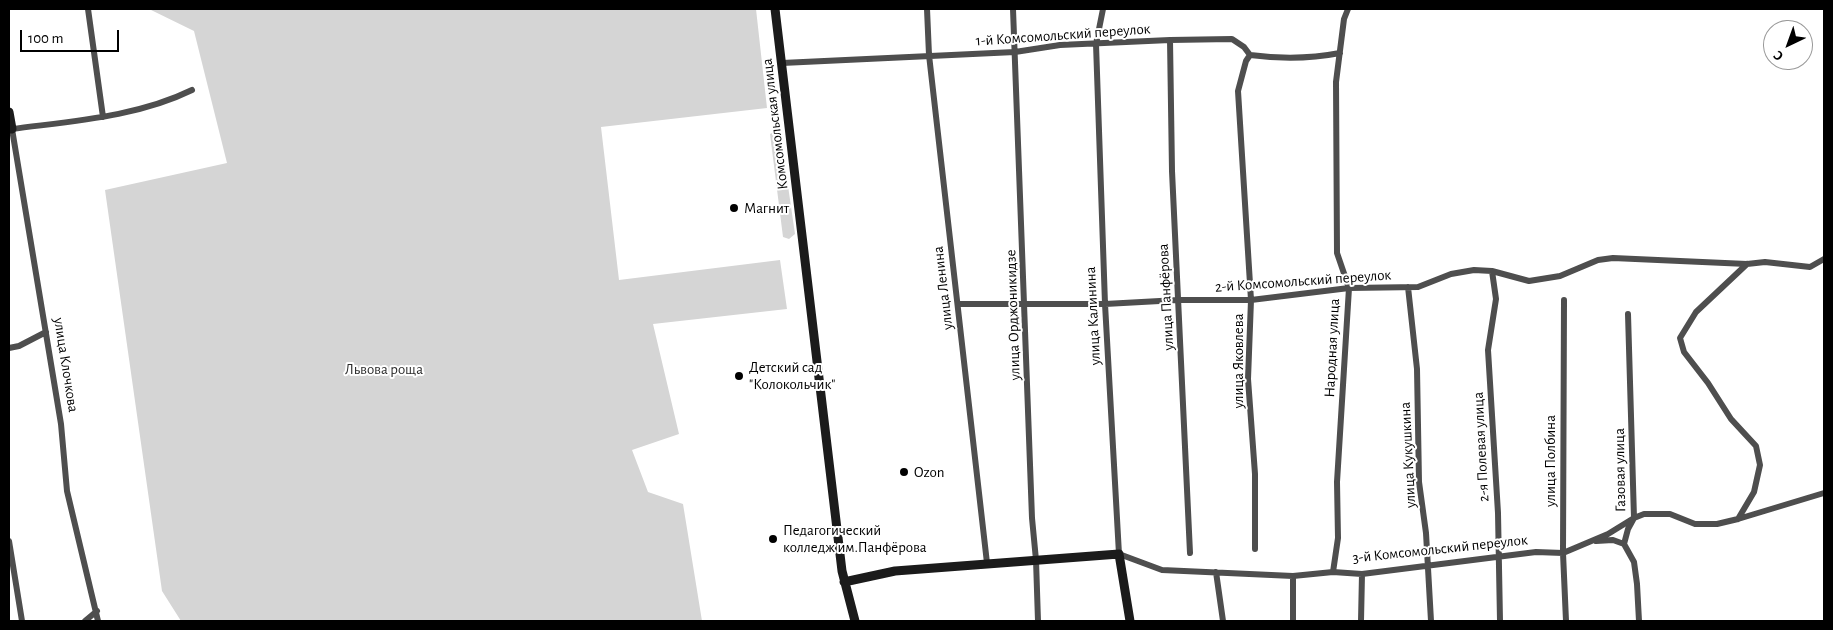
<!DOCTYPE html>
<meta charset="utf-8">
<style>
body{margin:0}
#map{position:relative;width:1833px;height:630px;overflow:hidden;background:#fff;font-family:"Alegreya Sans",sans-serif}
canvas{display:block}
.frame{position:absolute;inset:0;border:10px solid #000;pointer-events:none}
.north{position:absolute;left:1763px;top:20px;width:50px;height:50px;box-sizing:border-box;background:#fff;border:1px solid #999;border-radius:50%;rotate:222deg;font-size:14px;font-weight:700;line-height:20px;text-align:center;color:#000}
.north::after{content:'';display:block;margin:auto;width:18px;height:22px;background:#000;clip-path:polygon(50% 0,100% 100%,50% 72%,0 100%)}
.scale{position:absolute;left:20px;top:30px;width:99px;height:22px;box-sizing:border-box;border:2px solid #000;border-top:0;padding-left:6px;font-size:15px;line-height:18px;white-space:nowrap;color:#000;-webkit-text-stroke:4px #fff;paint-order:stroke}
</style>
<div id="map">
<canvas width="1833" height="630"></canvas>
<div class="frame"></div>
<div class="north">С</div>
<div class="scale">100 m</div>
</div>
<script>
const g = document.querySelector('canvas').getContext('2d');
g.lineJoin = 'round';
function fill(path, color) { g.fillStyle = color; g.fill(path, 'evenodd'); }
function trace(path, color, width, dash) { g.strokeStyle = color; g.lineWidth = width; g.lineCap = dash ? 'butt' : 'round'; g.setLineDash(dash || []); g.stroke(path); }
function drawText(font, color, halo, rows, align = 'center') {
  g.font = font + ' "Alegreya Sans",sans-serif'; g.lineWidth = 4; g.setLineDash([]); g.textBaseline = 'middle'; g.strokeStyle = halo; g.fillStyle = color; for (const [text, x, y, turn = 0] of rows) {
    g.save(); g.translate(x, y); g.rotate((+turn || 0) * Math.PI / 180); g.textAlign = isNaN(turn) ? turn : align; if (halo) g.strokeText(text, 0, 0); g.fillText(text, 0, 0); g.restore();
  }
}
fill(new Path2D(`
 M149,9h607l11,99 -166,19 18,153 161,-20 7,49 -134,15 26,110 -47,16 16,42 35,12 19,117h-521l-19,-30 -57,-401 122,-27 -33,-132z
 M776,131l5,7 14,96 -6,5 -6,-2 -13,-103z`), '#d5d5d5');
trace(new Path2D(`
 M88,9l15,108
 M927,9l2,46 58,508
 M1013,9l19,509 4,42 2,61
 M1103,9l-7,35 9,260 14,250 43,16 131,6 40,-4 29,2 174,-22 27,1 45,-19 26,-16 10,-4h26l25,10h22l21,-5 86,-26
 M1170,40l2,131 18,382
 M1250,55l-4,6 -8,30 13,209 -3,79 7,95v75
 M782,63l233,-11 45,-7 110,-5 62,-1 12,8 6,8c31,4 59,4 90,-2
 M1492,271l4,28 -8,51 10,163 2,108
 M1408,287l9,82 2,113 7,51 5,88
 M1564,300l-1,253 3,68
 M958,304h147l73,-4h73l98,-12 69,-1 33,-13 23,-4 18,1 37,10 31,-5 38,-16 15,-2 134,6 18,-2 45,5 14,-8
 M1628,314l6,204 -6,11 -4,15 10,18 3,22 2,37
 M9,348l10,-2 27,-14
 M1738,519l16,-27 6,-27 -4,-19 -25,-27 -23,-36 -24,-31 -4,-14 16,-26 51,-48
 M9,541l13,80
 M1596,541l17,-1 11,4
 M1216,572l7,49
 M1333,572l5,-34 -1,-56 12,-194 -12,-35 -1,-171 8,-63 4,-10
 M1293,576v45
 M85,621l12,-10
 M98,621l-31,-130 -6,-67 -49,-295c60,-8 125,-12 180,-39
 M1361,621l1,-47`), '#4e4e4e', 6);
trace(new Path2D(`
 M775,9l67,562 13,50
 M9,112l3,17h-3
 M844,582l51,-11 224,-17 11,67`), '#1b1b1b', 9);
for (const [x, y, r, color] of [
 [734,208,5,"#000"],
 [739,376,5,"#000"],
 [904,472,5,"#000"],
 [773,539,5,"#000"]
]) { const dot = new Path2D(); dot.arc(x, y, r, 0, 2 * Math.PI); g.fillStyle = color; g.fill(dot); trace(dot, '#fff', 2); }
drawText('15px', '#000', '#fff', [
 ["1-й Комсомольский переулок",1063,35,-4],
 ["Комсомольская улица",775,124,-97],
 ["2-й Комсомольский переулок",1303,281,-4],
 ["улица Ленина",943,288,-97],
 ["улица Панфёрова",1166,297,-93],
 ["улица Орджоникидзе",1013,315,-92],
 ["улица Калинина",1093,316,-93],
 ["Народная улица",1332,348,-87],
 ["улица Яковлева",1238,361,-90],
 ["улица Клочкова",66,365,81],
 ["2-я Полевая улица",1481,447,-93],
 ["улица Кукушкина",1408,455,-93],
 ["улица Полбина",1550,461,-90],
 ["Газовая улица",1620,470,-91],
 ["3-й Комсомольский переулок",1440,549,-6]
]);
drawText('15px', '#000', '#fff', [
 ["Магнит",744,208],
 ["Детский сад",749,367],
 ["\"Колокольчик\"",749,384],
 ["Ozon",914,472],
 ["Педагогический",783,530],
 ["колледж им.Панфёрова",783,547]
], 'left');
drawText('15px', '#2c2c2c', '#fff', [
 ["Львова роща",384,369]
]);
</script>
